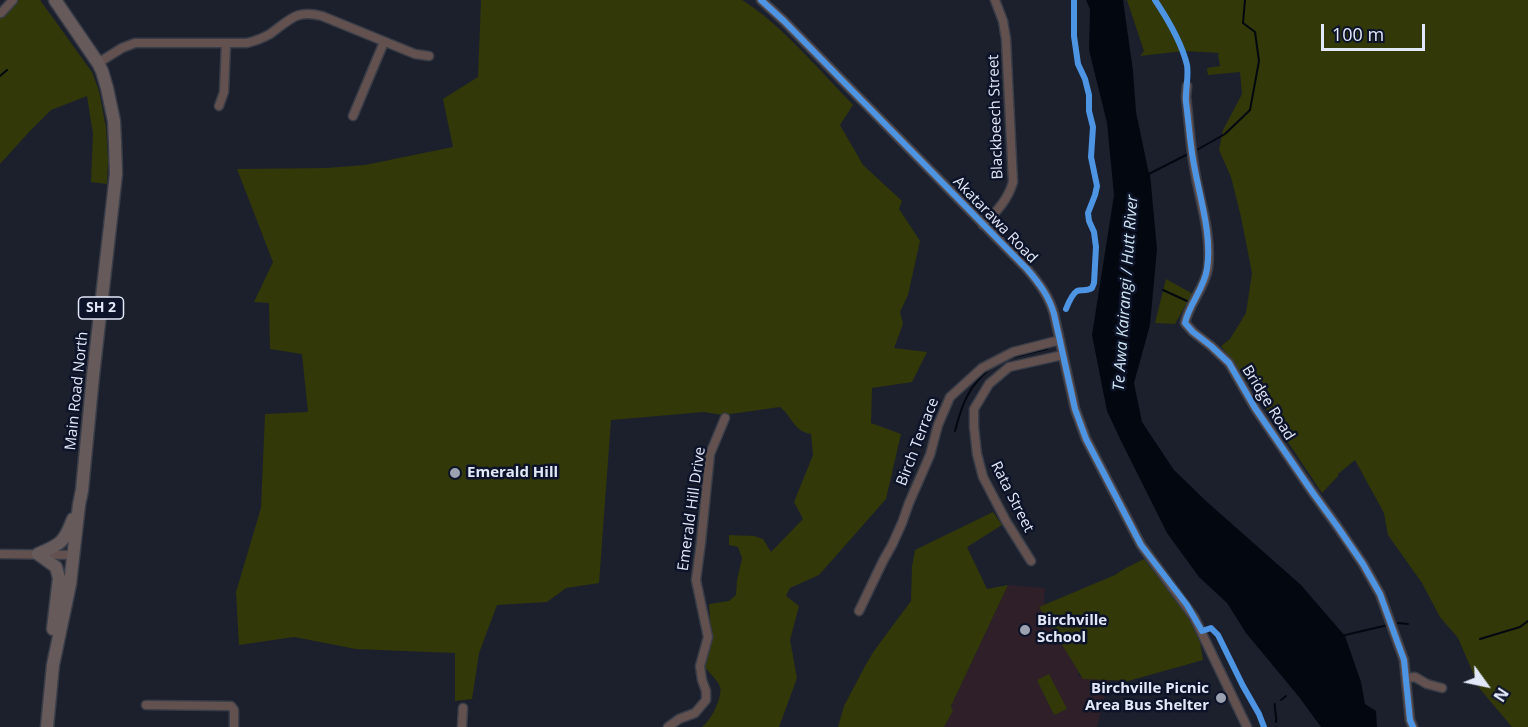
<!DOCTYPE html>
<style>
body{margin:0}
#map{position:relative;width:1528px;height:727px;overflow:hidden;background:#1c202d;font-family:"Open Sans",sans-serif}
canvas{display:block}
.north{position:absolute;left:1456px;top:655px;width:60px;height:60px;-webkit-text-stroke:4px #0d1429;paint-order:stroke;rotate:123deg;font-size:16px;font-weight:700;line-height:24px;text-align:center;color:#e2e8f7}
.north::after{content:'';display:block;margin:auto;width:21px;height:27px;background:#e2e8f7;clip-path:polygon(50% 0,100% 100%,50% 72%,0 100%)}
.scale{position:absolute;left:1321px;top:24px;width:104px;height:27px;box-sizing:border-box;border:3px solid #e2e8f7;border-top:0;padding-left:8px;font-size:18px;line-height:21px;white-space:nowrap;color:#e2e8f7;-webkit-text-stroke:4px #0d1429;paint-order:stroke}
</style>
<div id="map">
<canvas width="1528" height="727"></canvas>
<div class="north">N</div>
<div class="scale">100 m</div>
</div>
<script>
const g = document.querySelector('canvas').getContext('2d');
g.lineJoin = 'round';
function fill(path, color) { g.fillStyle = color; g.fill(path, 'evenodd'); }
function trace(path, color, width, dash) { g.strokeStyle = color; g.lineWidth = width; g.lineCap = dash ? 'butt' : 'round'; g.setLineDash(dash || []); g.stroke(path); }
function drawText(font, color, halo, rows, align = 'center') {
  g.font = font + ' "Open Sans",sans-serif'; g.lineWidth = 5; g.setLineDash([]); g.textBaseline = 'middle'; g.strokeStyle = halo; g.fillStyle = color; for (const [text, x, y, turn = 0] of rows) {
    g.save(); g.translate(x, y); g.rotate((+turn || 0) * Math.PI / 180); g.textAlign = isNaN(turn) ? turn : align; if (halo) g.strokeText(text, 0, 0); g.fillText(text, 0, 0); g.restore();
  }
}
fill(new Path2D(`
 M1008,585l37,3 -1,14 37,55 -3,19 32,1 -13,50h-153l9,-16 -2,-5z`), '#2e1f29');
fill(new Path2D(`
 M19,0h21l52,72 7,19 7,37 2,32 -1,24 -16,-2 2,-48 -6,-38 -36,14 -22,22 -29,32v-151l3,3z
 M481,0h261c41,26 77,70 111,105l-13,20 23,40 39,36 -3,8 21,32 -12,54 -8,17 3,12 -9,24 33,4 -15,30 -40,6 -1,35 30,11 -15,65 -67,76 -29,13 -4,8 13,10 -9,34 7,38 -18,49h-77c8,-5 21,-30 18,-40 -2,-7 -11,-14 -15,-20l6,-32 -2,-31 20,-3 7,-6 1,-15 5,-22 -4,-11 -9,-2v-10l25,1 9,3 8,13 32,-33 -9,-17 19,-47 -2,-21c-18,-3 -19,-18 -31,-27l-57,8 -19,-3 -93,8 -12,163 -33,5 -19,14 -50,3 -18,48 -7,46 -17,2v-48l-99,-4 -62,-12 -55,8 -3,-53 25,-84 4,-94 43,-2 -6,-58 -32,-5 -1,-46 -15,-1 19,-40 -36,-93 90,-1 38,-3 88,-18 -10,-48 35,-22z
 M1127,0h401v727h-16l-32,-38 -22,-51 -18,-21 -18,-34 -34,-48 -4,-22 -29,-53 -17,14v2l-16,17 -62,-93 -39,-54 9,-7 16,-26 6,-40 -11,-56 -10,-40 -12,-27 4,-20 19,-36 -2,-22 -32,3 -1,-7 13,-2 -2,-12 2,-1 -36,-2 -44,5 4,-5z
 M1166,279l27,15c-7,9 -12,20 -18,30l-20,-1z
 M993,512l9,13 -35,22 20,42 21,-4 -57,121 2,5 -9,16h-106l6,-21 21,-40 9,-15 37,-50 1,-34 3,-17z
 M1144,559l43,56 13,27 3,18 -75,21 -45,-2 -44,-72 76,-32 9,-6z
 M1049,674l18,35 -13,6 -17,-35z`), '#323808');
fill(new Path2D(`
 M1086,0h37l10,71 3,41 13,62h1l7,75 -7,76 -16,58 8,39 32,48 32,31 95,84 44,51 16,46 4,22 11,7 1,16h-56l-22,-30 -53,-64 -19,-30 -28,-26 -32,-44 -46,-92 -14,-30 -15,-76 22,-140 -7,-72 -18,-73 1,-41z`), '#030810');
trace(new Path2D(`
 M0,76l7,-6
 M1195,151l30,-17 25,-24 9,-49 -4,-29 -12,-9 2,-23
 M1141,178l49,-25
 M1163,290l24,11
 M1009,358l38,-9
 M955,431c7,-27 14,-46 36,-63
 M1398,623l10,1
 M1341,636l47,-11
 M1480,639l40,-12 8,-6
 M1281,700l5,-4
 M1275,704c-1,6 2,11 1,18`), '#030810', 2);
const minor = new Path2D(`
 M761,0l23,21 243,248c12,14 22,27 27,45l21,95 11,30 55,106 53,72 53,110
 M1,13l12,-13
 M98,63l24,-15 13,-5h112c8,-2 16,-5 23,-9 20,-14 26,-25 52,-18l93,38 14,2
 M1187,86l-1,11c3,23 4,46 8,69 5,34 18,67 14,102 -3,20 -19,35 -23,55l8,9 18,14 18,17 26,45 58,85 24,33 26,38 17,30 24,66 6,60 3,7
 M219,106l5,-14 2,-49
 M353,116l31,-74
 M983,225c13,-13 25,-25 30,-43l-7,-143 -3,-18 -8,-21
 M0,554l73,1
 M1031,561l-25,-40 -23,-44 -6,-23 -3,-27v-18l15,-25 20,-17 54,-12
 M859,611l24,-50 9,-16 10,-22 7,-20 21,-48 8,-30 12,-28 32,-29 31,-16 47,-12
 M1407,678l8,-1 12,7 15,4
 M146,705l85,1 3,4v17
 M462,727l1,-19
 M668,727l11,-8 16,-6 11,-13v-9l-4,-11 -2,-14 8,-29 -12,-57 5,-38 9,-88 15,-36`);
const highway = new Path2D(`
 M38,554l18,13 3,11 -6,51
 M38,554c23,-10 26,-11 35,-35
 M47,727l6,-62 17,-81 9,-79 3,-15 11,-114 23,-202 -1,-32 -1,-21 -7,-33 -5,-17 -4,-8 -43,-63`);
trace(minor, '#393d48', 11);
trace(highway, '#393d48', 15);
trace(minor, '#62514f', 8);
trace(highway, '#675a5b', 12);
trace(new Path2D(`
 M761,0l23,21 243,248c12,14 22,27 27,45l21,95 11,30 55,106 46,60 15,26 9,-3 7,7 25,51 16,28 5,13
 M1155,0c12,18 27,44 32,65 2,12 -2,25 -1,37 3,22 4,45 9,68 6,32 17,66 12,99 -3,20 -18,35 -22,54l8,9 18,14 18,17 26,45 58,85 24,33 26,38 17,30 24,66 6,60 3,7
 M1066,309c2,-5 6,-15 11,-18 4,-2 9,1 15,-3l2,-5 2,-36 -2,-15 -5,-11 -1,-8 7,-18 2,-9 -6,-29 2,-30 -4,-16v-16l-4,-16 -7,-15 -4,-28v-36`), '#4d94e3', 6);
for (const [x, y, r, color] of [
 [455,473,6,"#9da2b0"],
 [1025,630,6,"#9da2b0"],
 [1221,698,6,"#9da2b0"]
]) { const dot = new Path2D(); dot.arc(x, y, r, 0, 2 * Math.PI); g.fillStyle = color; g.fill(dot); trace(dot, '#0d1429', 2); }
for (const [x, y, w] of [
 [101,308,45]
]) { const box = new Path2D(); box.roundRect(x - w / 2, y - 11, w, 22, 4.5); g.fillStyle = '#0d1429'; g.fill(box); trace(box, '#e2e8f7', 1.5); }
drawText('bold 14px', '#e2e8f7', null, [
 ["SH 2",101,308]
]);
drawText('15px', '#e2e8f7', '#0d1429', [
 ["Blackbeech Street",996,117,-92],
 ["Akatarawa Road",995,220,46],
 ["Main Road North",77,391,-84],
 ["Bridge Road",1268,403,58],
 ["Birch Terrace",918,442,-69],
 ["Rata Street",1012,497,63],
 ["Emerald Hill Drive",692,509,-82]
]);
drawText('bold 15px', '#e2e8f7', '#0d1429', [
 ["Emerald Hill",467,473],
 ["Birchville",1037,621],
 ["School",1037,638],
 ["Birchville Picnic",1209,689,"right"],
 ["Area Bus Shelter",1209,706,"right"]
], 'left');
drawText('italic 16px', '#d1e8f6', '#0d1429', [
 ["Te Awa Kairangi / Hutt River",1126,293,-86]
]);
</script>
